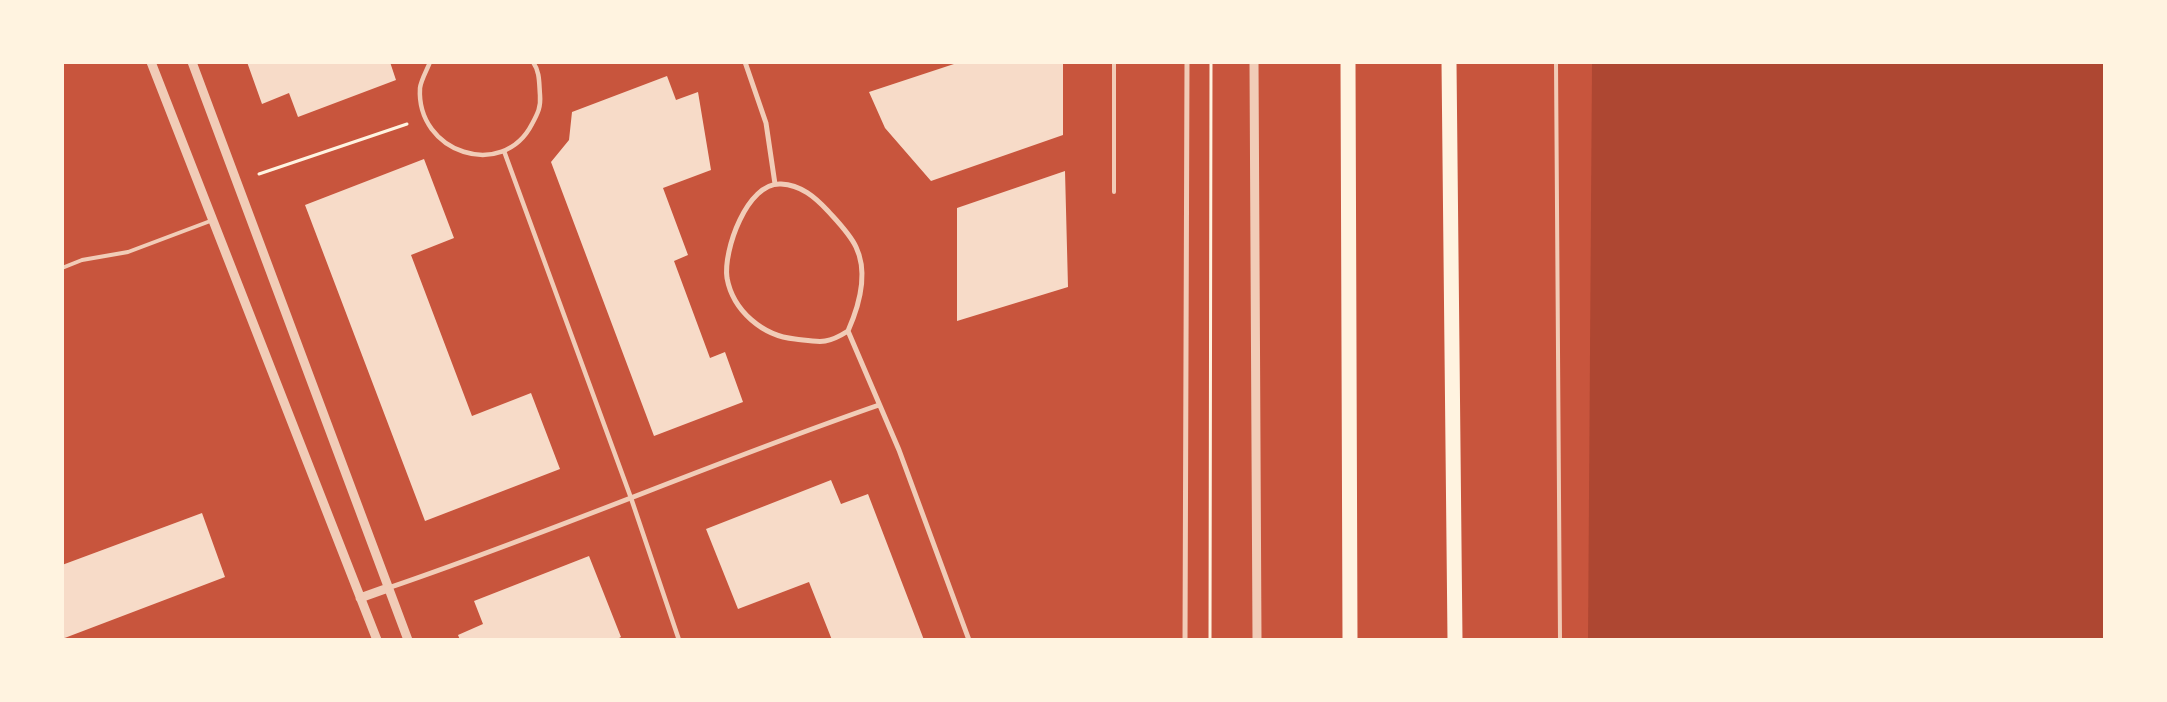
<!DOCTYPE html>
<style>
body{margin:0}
#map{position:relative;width:2167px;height:702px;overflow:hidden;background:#c8553d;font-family:"Zilla Slab",serif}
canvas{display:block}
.frame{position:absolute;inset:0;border:64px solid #fff3e0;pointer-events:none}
</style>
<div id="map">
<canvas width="2167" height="702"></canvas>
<div class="frame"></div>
</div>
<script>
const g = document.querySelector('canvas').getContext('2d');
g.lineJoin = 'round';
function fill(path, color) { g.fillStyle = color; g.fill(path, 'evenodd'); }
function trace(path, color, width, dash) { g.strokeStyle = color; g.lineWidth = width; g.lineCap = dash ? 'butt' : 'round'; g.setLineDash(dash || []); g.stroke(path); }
fill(new Path2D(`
 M1592,63h512v576h-516z`), '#ae4732');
fill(new Path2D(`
 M247,62h143l6,18 -98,37 -9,-24 -27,11z
 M960,62h103v73l-132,46 -46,-53 -16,-36z
 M667,76l9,24 22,-8 13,78 -48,18 25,67 -14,6 36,97 15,-6 18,50 -89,34 -103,-274 18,-22 3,-28z
 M424,159l30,79 -43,17 61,161 59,-23 29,76 -135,52 -120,-316z
 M1065,171l3,116 -111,34v-113z
 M831,480l10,24 27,-10 56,146h-92l-23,-58 -71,27 -32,-80z
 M202,513l23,64 -163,62v-74z
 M589,556l32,81 -6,3h-155l-2,-5 25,-11 -9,-23z`), '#f7dbc8');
trace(new Path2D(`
 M259,174l148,-50
 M1210,640l1,-578`), '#fff3e0', 3);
trace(new Path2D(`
 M1114,62v130
 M1556,62l4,578
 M62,268l20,-8 46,-8 85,-32`), '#f1ccb7', 4);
trace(new Path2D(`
 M430,62c-3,8 -9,18 -10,26 -4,65 83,93 112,36 6,-11 9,-17 8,-29 -1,-12 0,-23 -7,-33
 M504,151l127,347 48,142`), '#f1ccb7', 4.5);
trace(new Path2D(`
 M745,62l21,61 9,61
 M848,331c-22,14 -28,11 -53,8 -32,-3 -62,-28 -68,-61 -4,-27 20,-96 54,-94 20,1 34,13 47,27 10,11 22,23 28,36 13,27 3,59 -8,84l51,119 70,190
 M388,588c165,-56 326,-126 491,-183
 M1185,640l2,-578`), '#f1ccb7', 5);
trace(new Path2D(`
 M151,62l226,578
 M192,62l216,578
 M1254,62l3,578
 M360,598l28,-10`), '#f1ccb7', 9);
trace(new Path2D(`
 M1348,62l2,578
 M1449,62l6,578`), '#fff3e0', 15);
</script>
